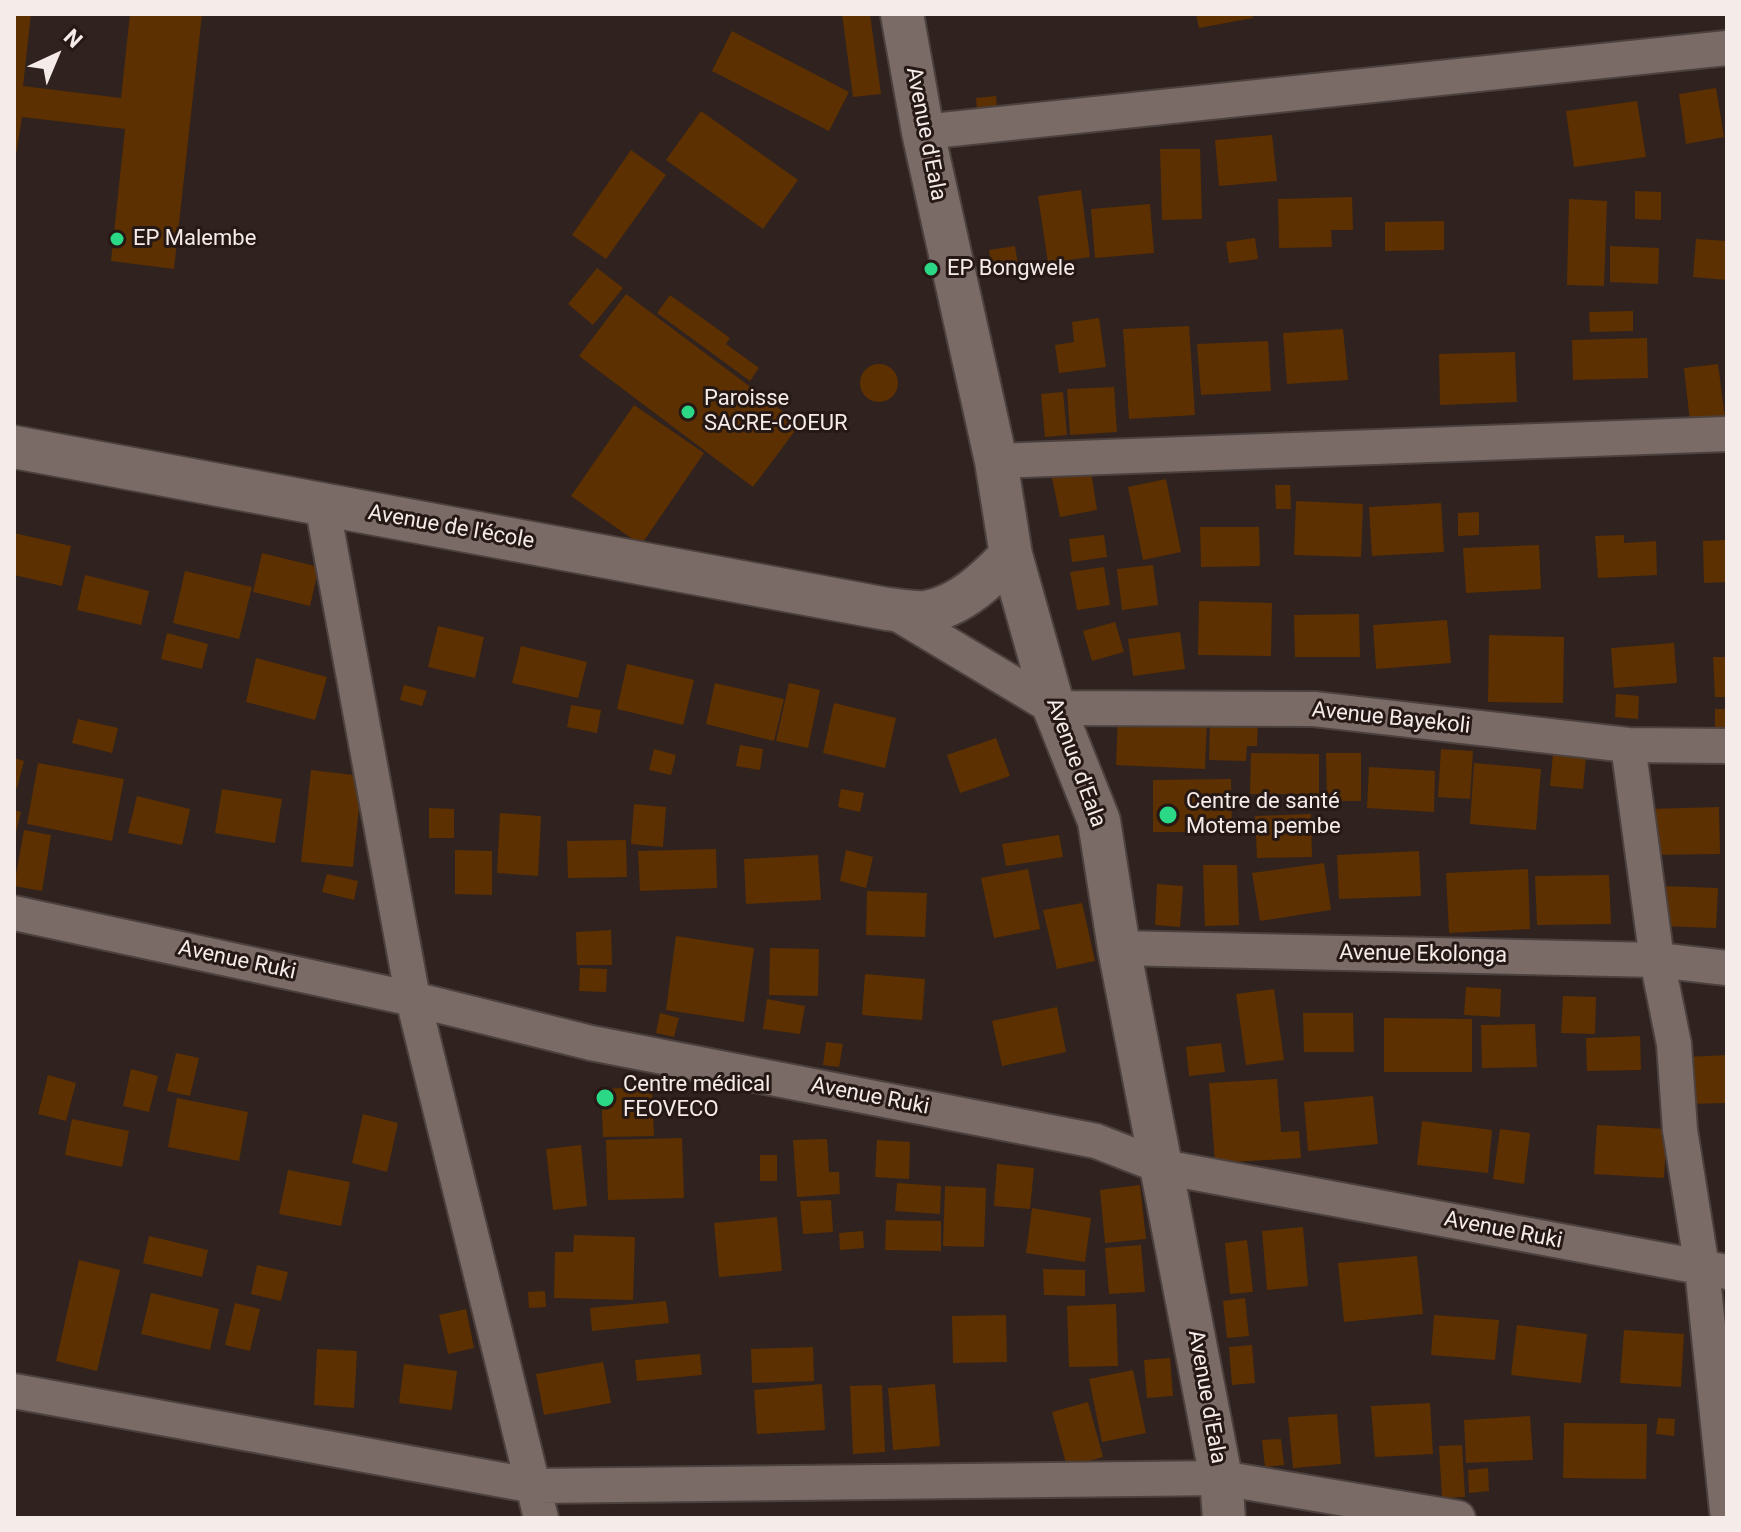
<!DOCTYPE html>
<meta charset="utf-8">
<style>
body{margin:0}
#map{position:relative;width:1741px;height:1532px;overflow:hidden;background:#30221f;font-family:Roboto,sans-serif}
canvas{display:block}
.frame{position:absolute;inset:0;border:16px solid #f5ebe9;pointer-events:none}
.north{position:absolute;left:16px;top:16px;width:80px;height:80px;-webkit-text-stroke:6px #261915;paint-order:stroke;rotate:44deg;font-size:22px;font-weight:700;line-height:32px;text-align:center;color:#f5ebe9}
.north::after{content:'';display:block;margin:auto;width:28px;height:36px;background:#f5ebe9;clip-path:polygon(50% 0,100% 100%,50% 72%,0 100%)}
</style>
<div id="map">
<canvas width="1741" height="1532"></canvas>
<div class="frame"></div>
<div class="north">N</div>
</div>
<script>
const g = document.querySelector('canvas').getContext('2d');
g.lineJoin = 'round';
function fill(path, color) { g.fillStyle = color; g.fill(path, 'evenodd'); }
function trace(path, color, width, dash) { g.strokeStyle = color; g.lineWidth = width; g.lineCap = dash ? 'butt' : 'round'; g.setLineDash(dash || []); g.stroke(path); }
function drawText(font, color, halo, rows, align = 'center') {
  g.font = font + ' Roboto,sans-serif'; g.lineWidth = 6; g.setLineDash([]); g.textBaseline = 'middle'; g.strokeStyle = halo; g.fillStyle = color; for (const [text, x, y, turn = 0] of rows) {
    g.save(); g.translate(x, y); g.rotate((+turn || 0) * Math.PI / 180); g.textAlign = isNaN(turn) ? turn : align; if (halo) g.strokeText(text, 0, 0); g.fillText(text, 0, 0); g.restore();
  }
}
fill(new Path2D(`
 M14,14h17l-8,72 98,12 9,-84h72l-28,255 -63,-8 14,-132 -103,-12 -8,51z
 M842,14h28l11,80 -28,3z
 M1196,14h56l1,4 -54,10z
 M732,31l117,61 -20,39 -117,-60z
 M1716,88l8,49 -38,7 -7,-50z
 M996,96l2,24 -20,1 -2,-23z
 M1637,101l9,56 -72,10 -8,-56z
 M701,111l97,69 -35,49 -97,-69z
 M1272,135l5,46 -58,5 -4,-46z
 M1160,149h40l2,70 -40,1z
 M631,150l35,25 -60,84 -34,-24z
 M1081,190l9,67 -42,6 -10,-67z
 M1635,191l26,1v28l-26,-1z
 M1352,197l1,33h-22l1,17 -53,1 -1,-49z
 M1569,199l38,2 -3,85 -37,-1z
 M1150,204l4,49 -59,5 -4,-49z
 M1444,221v29l-59,1v-29z
 M1255,238l3,21 -29,4 -3,-21z
 M1696,239l31,2v39l-34,-3z
 M1015,246l3,19 -26,4 -3,-19z
 M1610,246l49,2 -1,36 -48,-2z
 M597,268l26,20 -30,37 -25,-21z
 M626,294l174,130 -47,63 -174,-131z
 M670,295l60,43 -4,6 33,24 -9,13 -93,-68z
 M1633,311v20l-43,1 -1,-20z
 M1099,318l7,49 -47,6 -4,-28 19,-3 -2,-20z
 M1189,326l6,89 -66,4 -6,-90z
 M1343,329l5,51 -61,4 -4,-51z
 M1647,338l1,40 -75,2 -1,-40z
 M1268,341l3,50 -70,4 -4,-51z
 M1515,352l2,50 -77,3 -1,-51z
 M860 383a19 19 0 1 1 38 0a19 19 0 1 1-38 0Z
 M1718,364l7,54 -35,4 -6,-54z
 M1114,387l3,45 -47,3 -3,-46z
 M1063,392l4,43 -22,2 -4,-43z
 M634,405l70,48 -63,92 -70,-49z
 M1091,471l6,39 -37,7 -8,-39z
 M1166,479l15,73 -38,8 -15,-73z
 M1275,485h15l1,24h-15z
 M1296,501l67,3 -2,53 -67,-2z
 M1441,503l3,49 -72,4 -3,-49z
 M1479,512v23l-21,1v-23z
 M1200,527h59l1,39 -59,1z
 M14,533l57,13 -9,40 -48,-11z
 M1104,535l3,22 -35,5 -3,-23z
 M1624,535v8l32,-2 1,34 -59,3 -3,-42z
 M1727,540v42l-23,1 -1,-42z
 M1539,545l2,44 -75,4 -3,-45z
 M262,553l57,14 -9,39 -57,-14z
 M1153,565l5,40 -36,5 -5,-41z
 M1104,567l6,38 -33,5 -7,-38z
 M185,571l67,16 -13,52 -66,-16z
 M85,575l64,16 -8,34 -64,-15z
 M1199,601l73,2 -1,53 -73,-1z
 M1359,614l1,43h-65l-1,-42z
 M1447,620l4,43 -75,6 -3,-44z
 M1115,622l9,30 -32,9 -9,-30z
 M438,626l46,11 -9,41 -47,-11z
 M1180,632l5,37 -52,7 -5,-37z
 M167,633l41,11 -6,25 -41,-10z
 M1489,635l75,2 -1,66 -75,-1z
 M1674,643l3,40 -63,5 -3,-40z
 M521,646l66,16 -9,36 -66,-15z
 M1713,657h14v40h-12z
 M256,658l71,19 -12,43 -69,-18z
 M627,664l67,16 -11,45 -66,-16z
 M715,683l69,16 -10,42 -68,-17z
 M789,683l31,7 -12,58 -32,-7z
 M404,685l23,6 -5,15 -22,-6z
 M1616,694l23,2 -1,23 -23,-2z
 M834,703l62,15 -11,50 -62,-15z
 M571,705l30,5 -4,23 -30,-6z
 M1715,709h12v27h-12z
 M1118,716l89,4 -2,49 -89,-4z
 M78,719l40,9 -6,25 -40,-10z
 M1210,720l48,1 -1,25h-10l-1,15 -37,-1z
 M996,738l14,38 -50,17 -13,-38z
 M740,745l23,4 -3,21 -24,-4z
 M654,749l22,6 -5,20 -22,-5z
 M1441,749l32,2 -3,48 -32,-2z
 M1251,753l68,1v40h-69z
 M1326,753h35v48h-34z
 M1553,753l33,4 -3,32 -33,-3z
 M14,758l10,3 -7,27 -3,-1z
 M38,763l86,16 -12,62 -85,-17z
 M1474,763l67,6 -5,61 -66,-6z
 M1369,767l66,4 -1,41 -67,-4z
 M311,770l51,6 -9,91 -52,-5z
 M1231,779l1,53h-79v-52z
 M222,789l60,10 -7,44 -60,-10z
 M841,789l23,4 -4,19 -22,-5z
 M137,796l53,13 -8,36 -54,-12z
 M634,804l32,3 -3,40 -32,-3z
 M1719,807l1,47 -70,1 -1,-46z
 M429,808l25,1v29h-25z
 M14,810l7,2 -6,24h-1z
 M500,813l41,3 -3,60 -41,-3z
 M1311,814l1,43 -55,1 -2,-42z
 M24,830l27,5 -9,56 -28,-5z
 M1059,835l4,22 -57,9 -4,-22z
 M626,840l1,37 -59,1 -1,-37z
 M716,849l1,39 -77,3 -2,-40z
 M455,850l37,1v44l-37,-1z
 M846,850l27,7 -7,31 -26,-7z
 M1419,851l2,45 -82,3 -2,-44z
 M818,855l3,45 -75,4 -2,-45z
 M1324,863l7,47 -71,11 -8,-48z
 M1203,865h34l2,60 -34,1z
 M1028,869l12,60 -46,9 -13,-60z
 M1528,869l2,60 -81,4 -3,-60z
 M327,874l31,7 -4,19 -32,-8z
 M1609,875l2,49 -74,1 -2,-49z
 M1157,884l26,2 -3,41 -25,-2z
 M1660,886l58,2 -2,40 -57,-2z
 M867,891l60,2 -2,44 -59,-2z
 M1082,903l13,58 -38,8 -14,-59z
 M611,930l1,35h-35l-1,-33z
 M676,936l78,12 -10,74 -78,-12z
 M770,948l49,1 -1,47 -49,-1z
 M580,968l27,1 -1,23 -27,-1z
 M865,974l60,5 -3,41 -60,-5z
 M1466,987l35,2 -1,28 -36,-2z
 M1274,989l10,71 -38,5 -10,-71z
 M1563,996l33,1 -1,37 -34,-1z
 M767,999l38,7 -5,28 -37,-5z
 M1057,1007l9,45 -64,14 -10,-45z
 M660,1013l19,5 -5,19 -18,-4z
 M1303,1013h50l1,39h-50z
 M1384,1018l88,1v53h-88z
 M1535,1024l2,43 -55,1 -1,-43z
 M1640,1036l1,34 -54,1 -1,-33z
 M826,1042l17,2 -4,23 -16,-2z
 M1221,1043l4,29 -36,4 -3,-29z
 M176,1053l23,5 -9,38 -23,-5z
 M1727,1055v48l-39,1 -2,-47z
 M131,1069l27,7 -9,36 -26,-6z
 M48,1075l28,8 -10,38 -28,-7z
 M1277,1079l4,53 18,-1 2,27 -86,5 -6,-80z
 M652,1087l2,49 -51,1 -2,-48z
 M1373,1096l5,48 -70,7 -4,-49z
 M177,1098l71,14 -9,49 -71,-14z
 M363,1114l35,9 -11,49 -35,-9z
 M72,1119l57,12 -7,36 -57,-12z
 M1422,1121l70,9 -4,43 -71,-8z
 M1597,1125l70,4 -3,49 -70,-4z
 M1500,1129l30,4 -6,51 -31,-5z
 M682,1138l2,60 -76,2 -2,-60z
 M827,1139l2,33h10l1,22 -43,3 -4,-57z
 M877,1140l33,2 -1,37 -34,-2z
 M581,1145l6,61 -34,4 -7,-61z
 M760,1155h17v26h-17z
 M997,1164l37,4 -4,41 -36,-3z
 M288,1170l62,12 -9,44 -62,-12z
 M897,1183l44,3 -1,28 -45,-3z
 M1140,1185l6,54 -41,4 -5,-53z
 M945,1186l41,2 -2,59 -41,-1z
 M831,1200l2,32 -30,2 -3,-33z
 M1032,1208l59,10 -6,44 -59,-9z
 M777,1217l5,54 -63,6 -5,-54z
 M886,1220l55,1v30l-56,-1z
 M1303,1227l5,59 -41,4 -5,-59z
 M863,1231l1,17 -24,2 -1,-17z
 M574,1235l61,2 -2,63 -79,-2 1,-46h18z
 M149,1236l59,14 -6,27 -59,-14z
 M1247,1240l6,52 -23,2 -5,-51z
 M1141,1245l4,47 -36,2 -4,-46z
 M1417,1256l6,58 -79,8 -6,-59z
 M79,1260l41,10 -23,101 -41,-10z
 M257,1265l31,7 -7,29 -30,-7z
 M1043,1269l42,1v26l-41,-1z
 M545,1291l1,16 -17,1 -1,-16z
 M151,1293l68,16 -9,41 -69,-16z
 M1245,1298l4,38 -22,2 -4,-37z
 M666,1301l3,22 -77,8 -2,-23z
 M235,1303l25,6 -10,42 -25,-6z
 M1116,1304l2,62 -49,1 -2,-61z
 M466,1309l8,39 -26,6 -9,-39z
 M1006,1315l1,47 -54,1 -1,-47z
 M1434,1315l65,5 -4,40 -64,-5z
 M1517,1325l70,9 -6,49 -70,-8z
 M1624,1330l60,4 -3,53 -61,-4z
 M1252,1345l3,38 -23,2 -3,-38z
 M813,1347l1,34 -62,2 -1,-34z
 M317,1349l40,2 -3,57 -40,-3z
 M700,1354l2,21 -65,6 -2,-21z
 M1170,1358l3,38 -26,2 -3,-38z
 M603,1362l8,41 -67,12 -8,-41z
 M404,1364l53,7 -5,39 -53,-7z
 M1133,1370l13,63 -44,9 -13,-63z
 M822,1384l3,46 -68,4 -3,-44z
 M935,1384l5,62 -47,4 -5,-62z
 M882,1385l3,67 -32,2 -3,-68z
 M1088,1402l15,55 -36,10 -15,-55z
 M1430,1403l3,51 -58,3 -4,-51z
 M1337,1414l4,50 -48,4 -5,-51z
 M1530,1416l3,44 -67,3 -2,-43z
 M1658,1418l17,1 -1,17 -18,-2z
 M1564,1423l83,1 -1,55 -83,-1z
 M1281,1439l3,26 -19,2 -3,-27z
 M1462,1445l3,52 -23,1 -3,-52z
 M1488,1468l1,23 -20,2 -1,-23z`), '#5c3000');
const minor = new Path2D(`
 M923,132l804,-84
 M996,461l731,-27
 M322,504l91,495 128,519
 M889,609l165,99 260,1 314,36 99,1
 M1628,745l29,215 17,84 6,86 22,138 25,243
 M14,913l399,86 178,44 505,98 67,26 564,105
 M1119,948l538,12 70,8
 M14,1391l521,95 686,-8 237,40`);
const tertiary = new Path2D(`
 M902,14l21,118 73,329 15,94 43,153 45,113 20,127 102,530 3,40
 M14,447l873,162c12,1 27,4 39,3 35,-6 62,-33 85,-57`);
trace(minor, '#4c413e', 38);
trace(tertiary, '#4c413e', 46);
trace(minor, '#7b6b66', 34);
trace(tertiary, '#7b6b66', 42);
for (const [x, y, r, color] of [
 [117,239,8,"#2ad885"],
 [931,269,8,"#2ad885"],
 [688,412,8,"#2ad885"],
 [1168,815,10,"#2ad885"],
 [605,1098,10,"#2ad885"]
]) { const dot = new Path2D(); dot.arc(x, y, r, 0, 2 * Math.PI); g.fillStyle = color; g.fill(dot); trace(dot, '#261915', 3); }
drawText('22px', '#f5ebe9', '#261915', [
 ["Avenue d'Eala",925,134,79],
 ["Avenue de l'école",451,528,10],
 ["Avenue Bayekoli",1391,719,6],
 ["Avenue d'Eala",1075,763,70],
 ["Avenue Ekolonga",1423,955,1],
 ["Avenue Ruki",237,961,12],
 ["Avenue Ruki",870,1097,11],
 ["Avenue Ruki",1503,1231,11],
 ["Avenue d'Eala",1206,1397,80]
]);
drawText('22px', '#f5ebe9', '#261915', [
 ["EP Malembe",133,239],
 ["EP Bongwele",947,269],
 ["Paroisse",704,399],
 ["SACRE-COEUR",704,424],
 ["Centre de santé",1186,802],
 ["Motema pembe",1186,827],
 ["Centre médical",623,1085],
 ["FEOVECO",623,1110]
], 'left');
</script>
